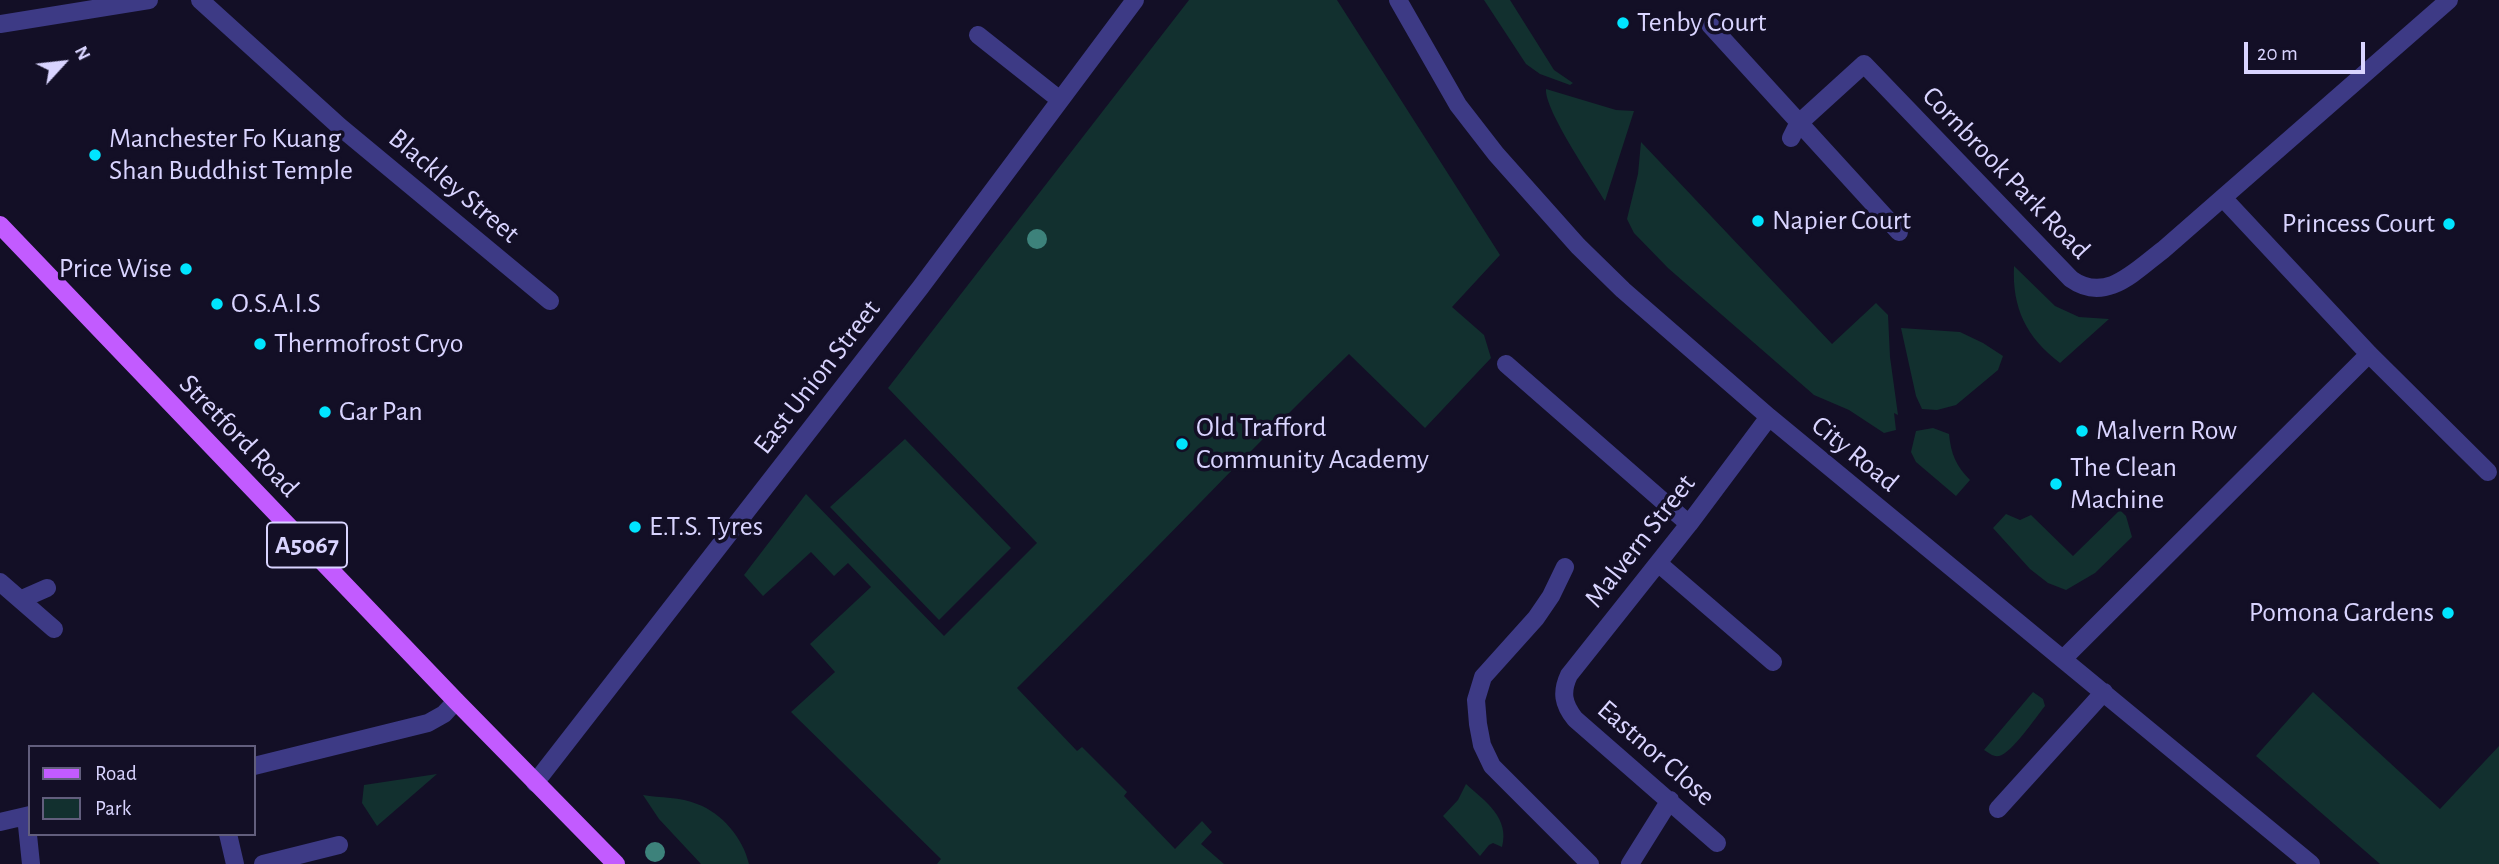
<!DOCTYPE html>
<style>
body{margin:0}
#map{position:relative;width:2499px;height:864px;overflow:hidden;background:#130f26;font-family:"Alegreya Sans",sans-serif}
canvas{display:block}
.legend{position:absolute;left:28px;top:745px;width:228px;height:91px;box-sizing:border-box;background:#130f26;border:2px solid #625e7d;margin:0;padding:9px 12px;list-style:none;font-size:21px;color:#d9d4ff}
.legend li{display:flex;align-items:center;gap:14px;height:35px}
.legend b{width:35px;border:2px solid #625e7d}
.north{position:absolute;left:28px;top:28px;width:70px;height:70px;-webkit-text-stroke:5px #130f26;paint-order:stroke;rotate:63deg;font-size:19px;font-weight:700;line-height:28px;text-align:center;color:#d9d4ff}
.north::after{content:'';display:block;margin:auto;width:24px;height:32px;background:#d9d4ff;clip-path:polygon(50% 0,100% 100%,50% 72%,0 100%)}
.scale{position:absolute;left:2244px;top:42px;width:121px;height:32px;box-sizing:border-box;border:4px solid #d9d4ff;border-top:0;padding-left:9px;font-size:21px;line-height:24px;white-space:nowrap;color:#d9d4ff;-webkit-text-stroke:5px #130f26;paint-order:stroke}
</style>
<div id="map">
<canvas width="2499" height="864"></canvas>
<ul class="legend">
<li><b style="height:9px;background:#c25bff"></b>Road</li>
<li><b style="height:19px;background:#12302f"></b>Park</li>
</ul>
<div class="north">N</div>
<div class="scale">20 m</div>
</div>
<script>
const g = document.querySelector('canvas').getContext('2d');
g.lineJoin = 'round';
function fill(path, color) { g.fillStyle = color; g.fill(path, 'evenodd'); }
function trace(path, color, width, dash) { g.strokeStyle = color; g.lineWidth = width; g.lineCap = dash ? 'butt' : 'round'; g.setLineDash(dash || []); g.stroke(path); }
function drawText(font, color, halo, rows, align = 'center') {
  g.font = font + ' "Alegreya Sans",sans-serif'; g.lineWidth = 7; g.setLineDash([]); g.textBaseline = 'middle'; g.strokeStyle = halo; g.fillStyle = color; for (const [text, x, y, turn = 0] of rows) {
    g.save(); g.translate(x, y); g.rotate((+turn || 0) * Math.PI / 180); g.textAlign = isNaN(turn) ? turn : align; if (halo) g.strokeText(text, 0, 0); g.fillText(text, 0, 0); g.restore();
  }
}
fill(new Path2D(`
 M1189,0h148l163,255 -48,52 32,28 7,23 -66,70 -76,-74c-113,109 -220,224 -332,334l60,63 5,-4 45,45 -3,4 51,53 27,-28 10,11 -11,12 23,20h-287l4,-5 -150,-147 44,-40 -25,-28 61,-57 -23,-24 -14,13 -23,-24 -48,44 -19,-21 62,-81 138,142 93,-93 -149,-155z
 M1484,0h26l44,70 19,13 -3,2 -30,-11 -14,-10z
 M1546,89l70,21 18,1 -29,90c-12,-20 -61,-92 -59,-112z
 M1641,142l191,202 44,-41 12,12 2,42 8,58 -4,-2 2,17 -12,3 -35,-23 -35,-15 -146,-127 -34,-35 -7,-14 11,-45z
 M2014,266l41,40 24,11 30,2 -49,44c-34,-26 -48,-55 -46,-97z
 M1901,328l59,4 23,11 20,13 -5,14 -42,35 -19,5 -15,-1 -6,-13z
 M1933,428l16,6c2,20 7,32 21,46l-14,16 -40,-34 -5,-10 5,-21z
 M905,439l106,109 -72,72 -109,-113z
 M2120,510l6,6 6,21 -37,36 -29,17 -18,-7 -18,-14 -37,-41 13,-14 14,6 11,-5 42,41z
 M2033,692l10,7 2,7c-9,11 -34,48 -46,50 -6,1 -10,-3 -15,-6z
 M2313,692l127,117 59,-63v118h-119l-124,-108z
 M437,774l-60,52 -15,-23 2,-18z
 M1466,784c19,17 44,34 36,63l-9,-4 -4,2 -9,11 -37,-40 15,-16z
 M643,795c17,3 38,2 54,9 25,9 46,34 52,60h-48l-42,-45z`), '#12302f');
trace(new Path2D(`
 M200,0l139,126 211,175
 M1398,0l60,105 38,49 82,92 45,44 146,127 542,447
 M0,24l149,-24
 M1710,25l189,207
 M978,35l82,65
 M1791,138l7,-14 66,-60 207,215c35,25 64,-8 92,-29l286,-250
 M2224,199l145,155 119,118
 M1506,364l183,160
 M1658,563l115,99
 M1565,567l-14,29 -15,22 -53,59 -7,23 2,24 4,21 10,21 98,98
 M0,582l54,47
 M22,599l25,-11
 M2063,659l306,-305
 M254,766l174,-43 16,-9 12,-13
 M535,783l385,-495 215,-288
 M1998,809l106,-117
 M26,816l5,48
 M0,822l30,-7
 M228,834l7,30
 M1717,843l-142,-124c-12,-15 -14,-27 -6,-44l120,-151 80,-107
 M263,864l76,-19
 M1630,864l40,-64`), '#3d3a85', 18);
trace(new Path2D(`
 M0,225l456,476 160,163`), '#c25bff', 18);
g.fillStyle = '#3d827b';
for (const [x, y] of [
 [1037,239],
 [655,852]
]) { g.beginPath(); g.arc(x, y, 10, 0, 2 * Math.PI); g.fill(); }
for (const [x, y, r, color] of [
 [1623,23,7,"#00e5ff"],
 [95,155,7,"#00e5ff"],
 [1758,221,7,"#00e5ff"],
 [2449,224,7,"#00e5ff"],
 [186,269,7,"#00e5ff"],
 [217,304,7,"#00e5ff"],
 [260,344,7,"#00e5ff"],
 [325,412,7,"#00e5ff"],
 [2082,431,7,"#00e5ff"],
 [1182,444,7,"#00e5ff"],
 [2056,484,7,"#00e5ff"],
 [635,527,7,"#00e5ff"],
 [2448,613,7,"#00e5ff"]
]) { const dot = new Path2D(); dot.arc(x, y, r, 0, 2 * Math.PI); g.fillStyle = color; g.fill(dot); trace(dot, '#130f26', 2.5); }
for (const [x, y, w] of [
 [307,545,80]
]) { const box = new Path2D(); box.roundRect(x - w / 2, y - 22.5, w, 45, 5); g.fillStyle = '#130f26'; g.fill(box); trace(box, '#d9d4ff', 2); }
drawText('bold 26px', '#d9d4ff', null, [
 ["A5067",307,545]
]);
drawText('28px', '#d9d4ff', '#130f26', [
 ["Tenby Court",1637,23],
 ["Manchester Fo Kuang",109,139],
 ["Shan Buddhist Temple",109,171],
 ["Napier Court",1772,221],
 ["Princess Court",2435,224,"right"],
 ["Price Wise",172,269,"right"],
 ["O.S.A.I.S",231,304],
 ["Thermofrost Cryo",274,344],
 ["Gar Pan",339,412],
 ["Old Trafford",1196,428],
 ["Community Academy",1196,460],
 ["Malvern Row",2096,431],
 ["The Clean",2070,468],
 ["Machine",2070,500],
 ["E.T.S. Tyres",649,527],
 ["Pomona Gardens",2434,613,"right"]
], 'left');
drawText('28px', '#d9d4ff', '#130f26', [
 ["Cornbrook Park Road",2006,173,46],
 ["Blackley Street",454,186,40],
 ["East Union Street",817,377,-52],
 ["Stretford Road",239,436,46],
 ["City Road",1855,454,39],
 ["Malvern Street",1640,541,-52],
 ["Eastnor Close",1656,753,41]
]);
</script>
